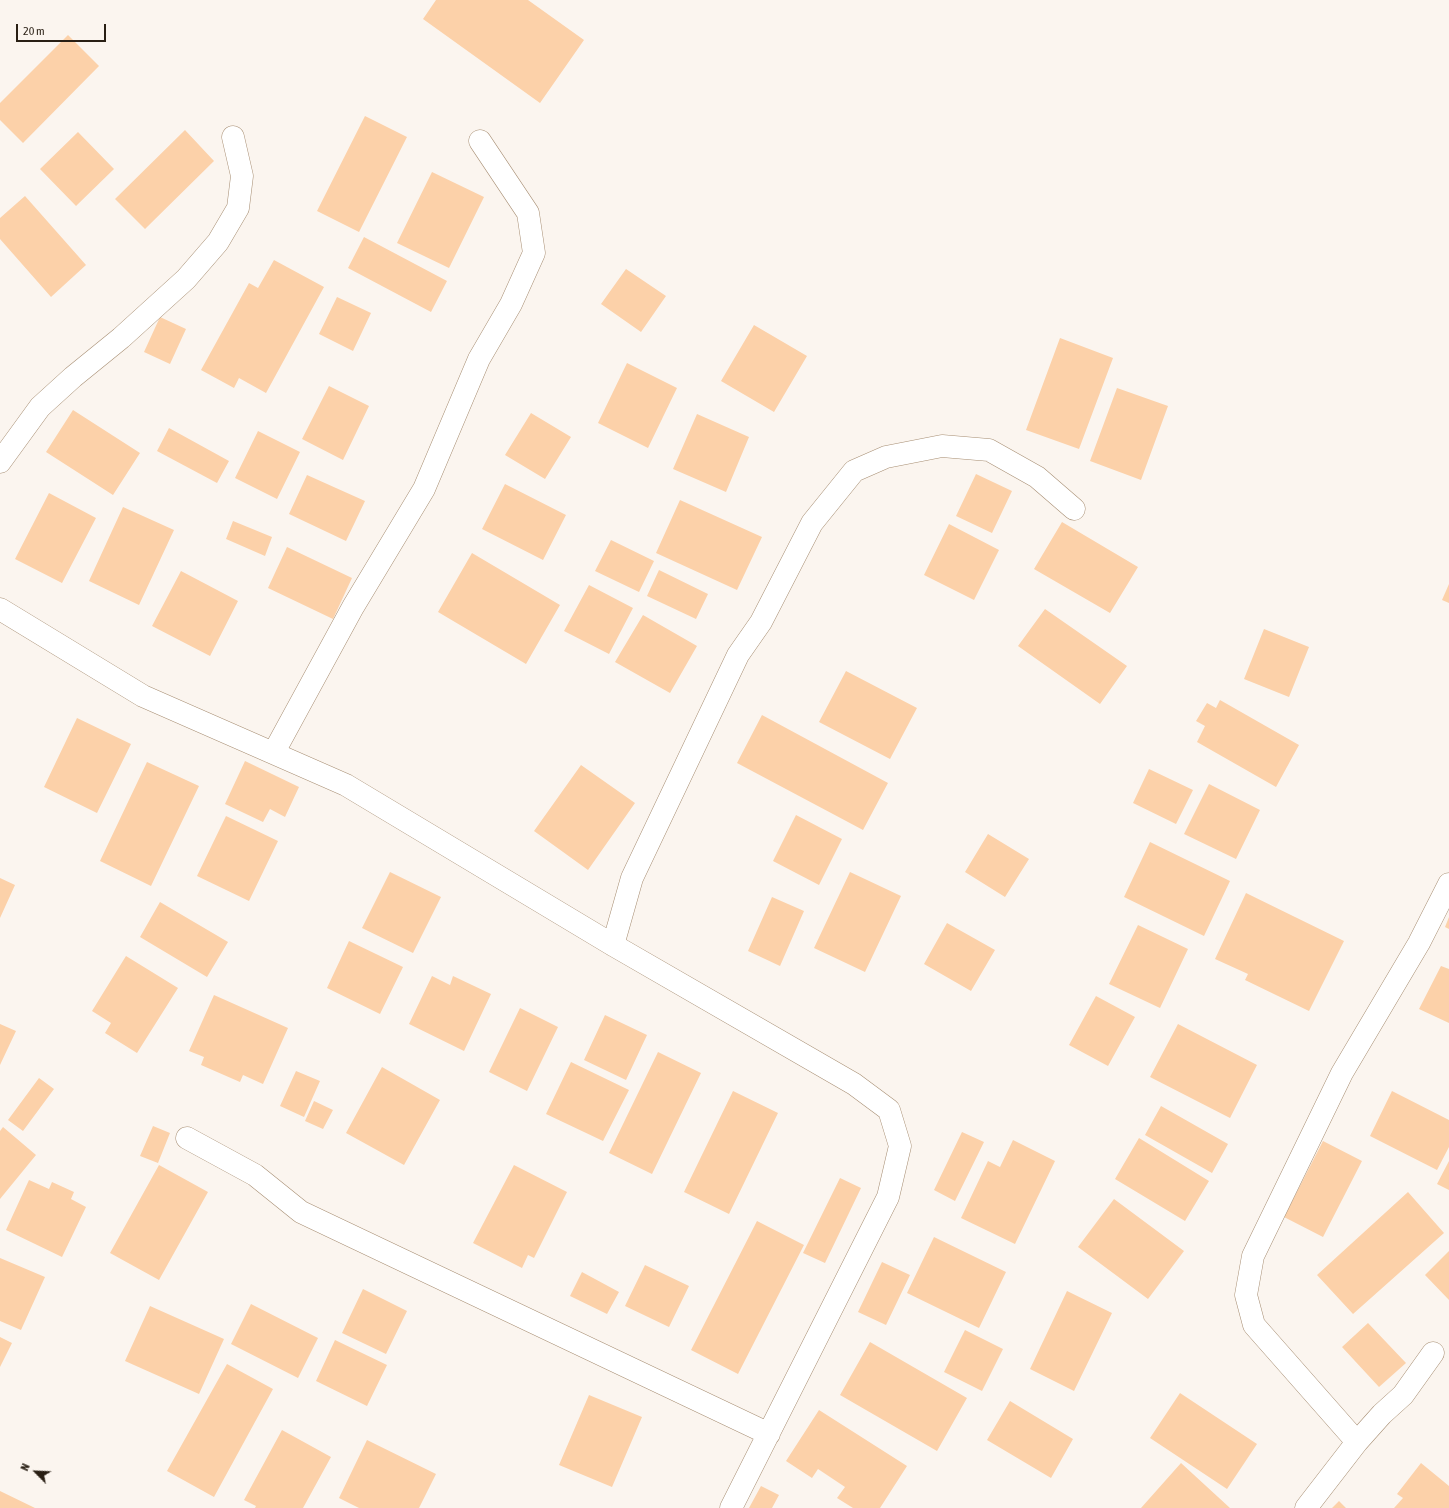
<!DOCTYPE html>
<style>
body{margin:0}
#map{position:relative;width:1449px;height:1508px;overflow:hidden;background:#fbf5ef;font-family:"Asap Condensed",sans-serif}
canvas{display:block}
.north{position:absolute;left:16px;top:1452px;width:40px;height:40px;-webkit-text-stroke:3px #fbf5ef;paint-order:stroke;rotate:294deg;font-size:11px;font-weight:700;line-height:16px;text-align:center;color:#291f14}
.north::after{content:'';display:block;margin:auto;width:14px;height:18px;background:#291f14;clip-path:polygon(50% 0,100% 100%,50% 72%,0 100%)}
.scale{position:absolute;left:16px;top:24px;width:90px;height:18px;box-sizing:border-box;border:2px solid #291f14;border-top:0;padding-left:5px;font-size:12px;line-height:14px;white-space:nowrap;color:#291f14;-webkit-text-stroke:3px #fbf5ef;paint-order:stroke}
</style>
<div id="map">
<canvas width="1449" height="1508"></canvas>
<div class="north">N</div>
<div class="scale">20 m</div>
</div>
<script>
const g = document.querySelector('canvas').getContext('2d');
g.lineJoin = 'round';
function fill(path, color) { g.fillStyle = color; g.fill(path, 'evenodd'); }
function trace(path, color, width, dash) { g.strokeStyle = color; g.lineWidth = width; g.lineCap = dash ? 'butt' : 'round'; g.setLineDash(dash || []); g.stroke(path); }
fill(new Path2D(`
 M436,0h92l56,40 -44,63 -117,-84z
 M68,35l31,31 -76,77 -23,-23v-17z
 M365,116l42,21 -48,95 -42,-21z
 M185,130l29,31 -69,68 -30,-30z
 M78,132l36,37 -38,37 -36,-37z
 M432,172l52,25 -35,71 -52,-25z
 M25,196l61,69 -35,32 -51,-58v-21z
 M364,237l83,44 -16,31 -83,-44z
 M274,260l50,27 -58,106 -27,-15 -5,10 -33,-18 48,-87 9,5z
 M626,269l40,27 -25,36 -40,-28z
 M337,297l34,16 -18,38 -34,-17z
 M160,317l26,12 -16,35 -26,-12z
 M754,325l53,31 -33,56 -53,-31z
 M1060,338l53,20 -34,91 -53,-19z
 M627,363l50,25 -29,60 -50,-25z
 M329,386l40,20 -26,54 -41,-21z
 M1117,388l51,18 -27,74 -51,-19z
 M73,410l67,43 -27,42 -67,-43z
 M531,413l40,24 -26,42 -40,-24z
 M697,414l52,23 -23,55 -53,-23z
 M169,428l60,33 -12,22 -60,-32z
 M258,431l42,21 -23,47 -42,-21z
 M976,474l36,17 -20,42 -36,-17z
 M307,475l58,26 -19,40 -57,-27z
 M505,484l61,31 -23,45 -61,-31z
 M49,493l47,25 -34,65 -47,-24z
 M680,500l82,37 -25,53 -81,-37z
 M123,507l51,23 -35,75 -50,-24z
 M233,521l39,16 -7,19 -39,-17z
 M1062,522l76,45 -28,46 -76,-44z
 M949,524l50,26 -25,50 -50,-25z
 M611,540l43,21 -15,31 -44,-21z
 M287,547l65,31 -19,41 -65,-31z
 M472,553l88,52 -34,59 -88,-52z
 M659,570l49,24 -12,25 -49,-23z
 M181,571l57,30 -28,55 -58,-30z
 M1449,584v19l-7,-3z
 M589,585l44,23 -24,46 -45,-23z
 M1045,609l82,57 -27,38 -82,-58z
 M643,615l54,31 -27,47 -55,-31z
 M1264,629l45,18 -20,50 -45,-18z
 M846,671l71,37 -27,51 -71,-37z
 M1220,700l79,45 -23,42 -79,-45 8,-16 -9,-5 11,-18 9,5z
 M762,715l126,68 -25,47 -126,-67z
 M77,718l54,26 -34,69 -53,-26z
 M245,761l54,26 -14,30 -15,-8 -7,13 -38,-18z
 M147,762l52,24 -48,100 -51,-25z
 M581,765l54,38 -47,67 -54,-39z
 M1149,769l44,21 -17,34 -43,-21z
 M1209,784l51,26 -24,49 -52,-25z
 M796,815l46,24 -23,46 -46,-24z
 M226,816l52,25 -29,60 -52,-25z
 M988,834l41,25 -24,38 -40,-25z
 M1150,842l80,39 -26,55 -80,-39z
 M390,872l51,25 -28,56 -51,-25z
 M850,872l51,24 -36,76 -51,-24z
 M0,878l15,7 -15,33z
 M1246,893l98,48 -35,70 -64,-31 3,-6 -33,-15z
 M772,897l32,14 -24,55 -32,-15z
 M160,902l68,40 -21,35 -67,-40z
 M1449,917v12l-4,-2z
 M947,923l48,27 -24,41 -47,-27z
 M1138,925l50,24 -28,59 -51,-24z
 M349,941l54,26 -23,47 -53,-26z
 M126,956l52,32 -41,65 -32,-20 6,-10 -19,-12z
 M1441,966l8,3v54l-30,-14z
 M432,976l18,9 3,-9 38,18 -27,57 -55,-27z
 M214,995l74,33 -25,56 -20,-9 -3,7 -39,-17 3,-8 -15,-6z
 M1096,996l39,21 -27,49 -39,-21z
 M520,1008l38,19 -31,64 -38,-19z
 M605,1015l42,20 -21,45 -42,-20z
 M0,1024l16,7 -16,34z
 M1178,1024l79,41 -27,53 -80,-41z
 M658,1052l43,21 -49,101 -43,-21z
 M571,1062l58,28 -26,51 -57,-27z
 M382,1067l58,33 -36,65 -58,-32z
 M296,1071l24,10 -16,36 -24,-11z
 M39,1078l15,11 -31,42 -15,-11z
 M733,1091l45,22 -49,101 -45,-22z
 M1392,1091l57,29v27l-12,23 -67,-34z
 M314,1101l19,9 -10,19 -18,-8z
 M1161,1106l67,38 -16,29 -67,-38z
 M153,1126l17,7 -12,30 -18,-7z
 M3,1127l33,28 -36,44v-68z
 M962,1132l22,10 -29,59 -21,-11z
 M1139,1138l70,43 -24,40 -70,-42z
 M1013,1140l42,21 -40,83 -54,-26 27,-57 12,6z
 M1323,1141l39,20 -39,76 -39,-20z
 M1449,1161v29l-12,-6z
 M159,1165l49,27 -49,88 -49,-27z
 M514,1165l53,27 -33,66 -6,-3 -6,13 -49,-25z
 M840,1178l21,10 -36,75 -22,-10z
 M29,1180l20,9 3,-7 22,10 -3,7 15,8 -24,50 -56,-27z
 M1408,1192l36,41 -91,81 -36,-39z
 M1114,1199l70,52 -36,48 -70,-52z
 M757,1221l47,24 -66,129 -47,-24z
 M934,1237l72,35 -27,56 -72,-35z
 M1449,1251v49l-24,-25z
 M0,1258l45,19 -24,53 -21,-9z
 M882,1262l28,13 -24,50 -28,-13z
 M645,1265l44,21 -20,41 -44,-21z
 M582,1272l37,20 -12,22 -37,-18z
 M363,1289l44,22 -21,43 -44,-21z
 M1067,1291l45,22 -38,78 -44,-22z
 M251,1304l67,34 -20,40 -67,-34z
 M150,1306l74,33 -25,55 -74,-33z
 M1368,1323l38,40 -27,24 -37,-40z
 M965,1330l38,19 -21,42 -38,-19z
 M0,1337l12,6 -12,24z
 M335,1340l52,25 -20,41 -51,-25z
 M870,1342l97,56 -30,53 -97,-56z
 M227,1364l46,25 -59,108 -47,-26z
 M1180,1393l77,51 -30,45 -77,-51z
 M589,1395l53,22 -30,70 -53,-22z
 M1010,1401l63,38 -22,39 -64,-38z
 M819,1410l88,56 -27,42h-27l-16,-10 8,-11 -27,-18 -6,9 -26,-17z
 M282,1430l49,27 -28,51h-48l1,-2 -12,-6z
 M367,1440l69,34 -17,34h-60l-20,-10z
 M1181,1463l49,45h-89z
 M1421,1463l28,23v22h-55l9,-10 -6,-4z
 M761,1486l18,9 -7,13h-23z
 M0,1491l35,17h-35z
 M1339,1501l7,7h-14z`), '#fcd1a9');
const street = new Path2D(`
 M0,462l40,-55 33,-30 48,-39 65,-59 32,-37 20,-34 4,-32 -9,-39
 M0,609l143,87 203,89 267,160 241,139 35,26 11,36 -12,51 -157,311
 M274,752l79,-145 71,-118 55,-130 32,-55 23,-51 -6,-40 -48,-72
 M613,945l19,-67 106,-223 23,-33 51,-99 42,-52 32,-14 56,-11 47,4 48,27 37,32
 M187,1138l68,37 46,37 468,222
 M1357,1442l-103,-117 -8,-30 7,-39 89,-183 77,-130 30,-59
 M1306,1508l51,-66 25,-28 21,-19 30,-42`);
trace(street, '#a78e73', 23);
trace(street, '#fff', 22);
</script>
